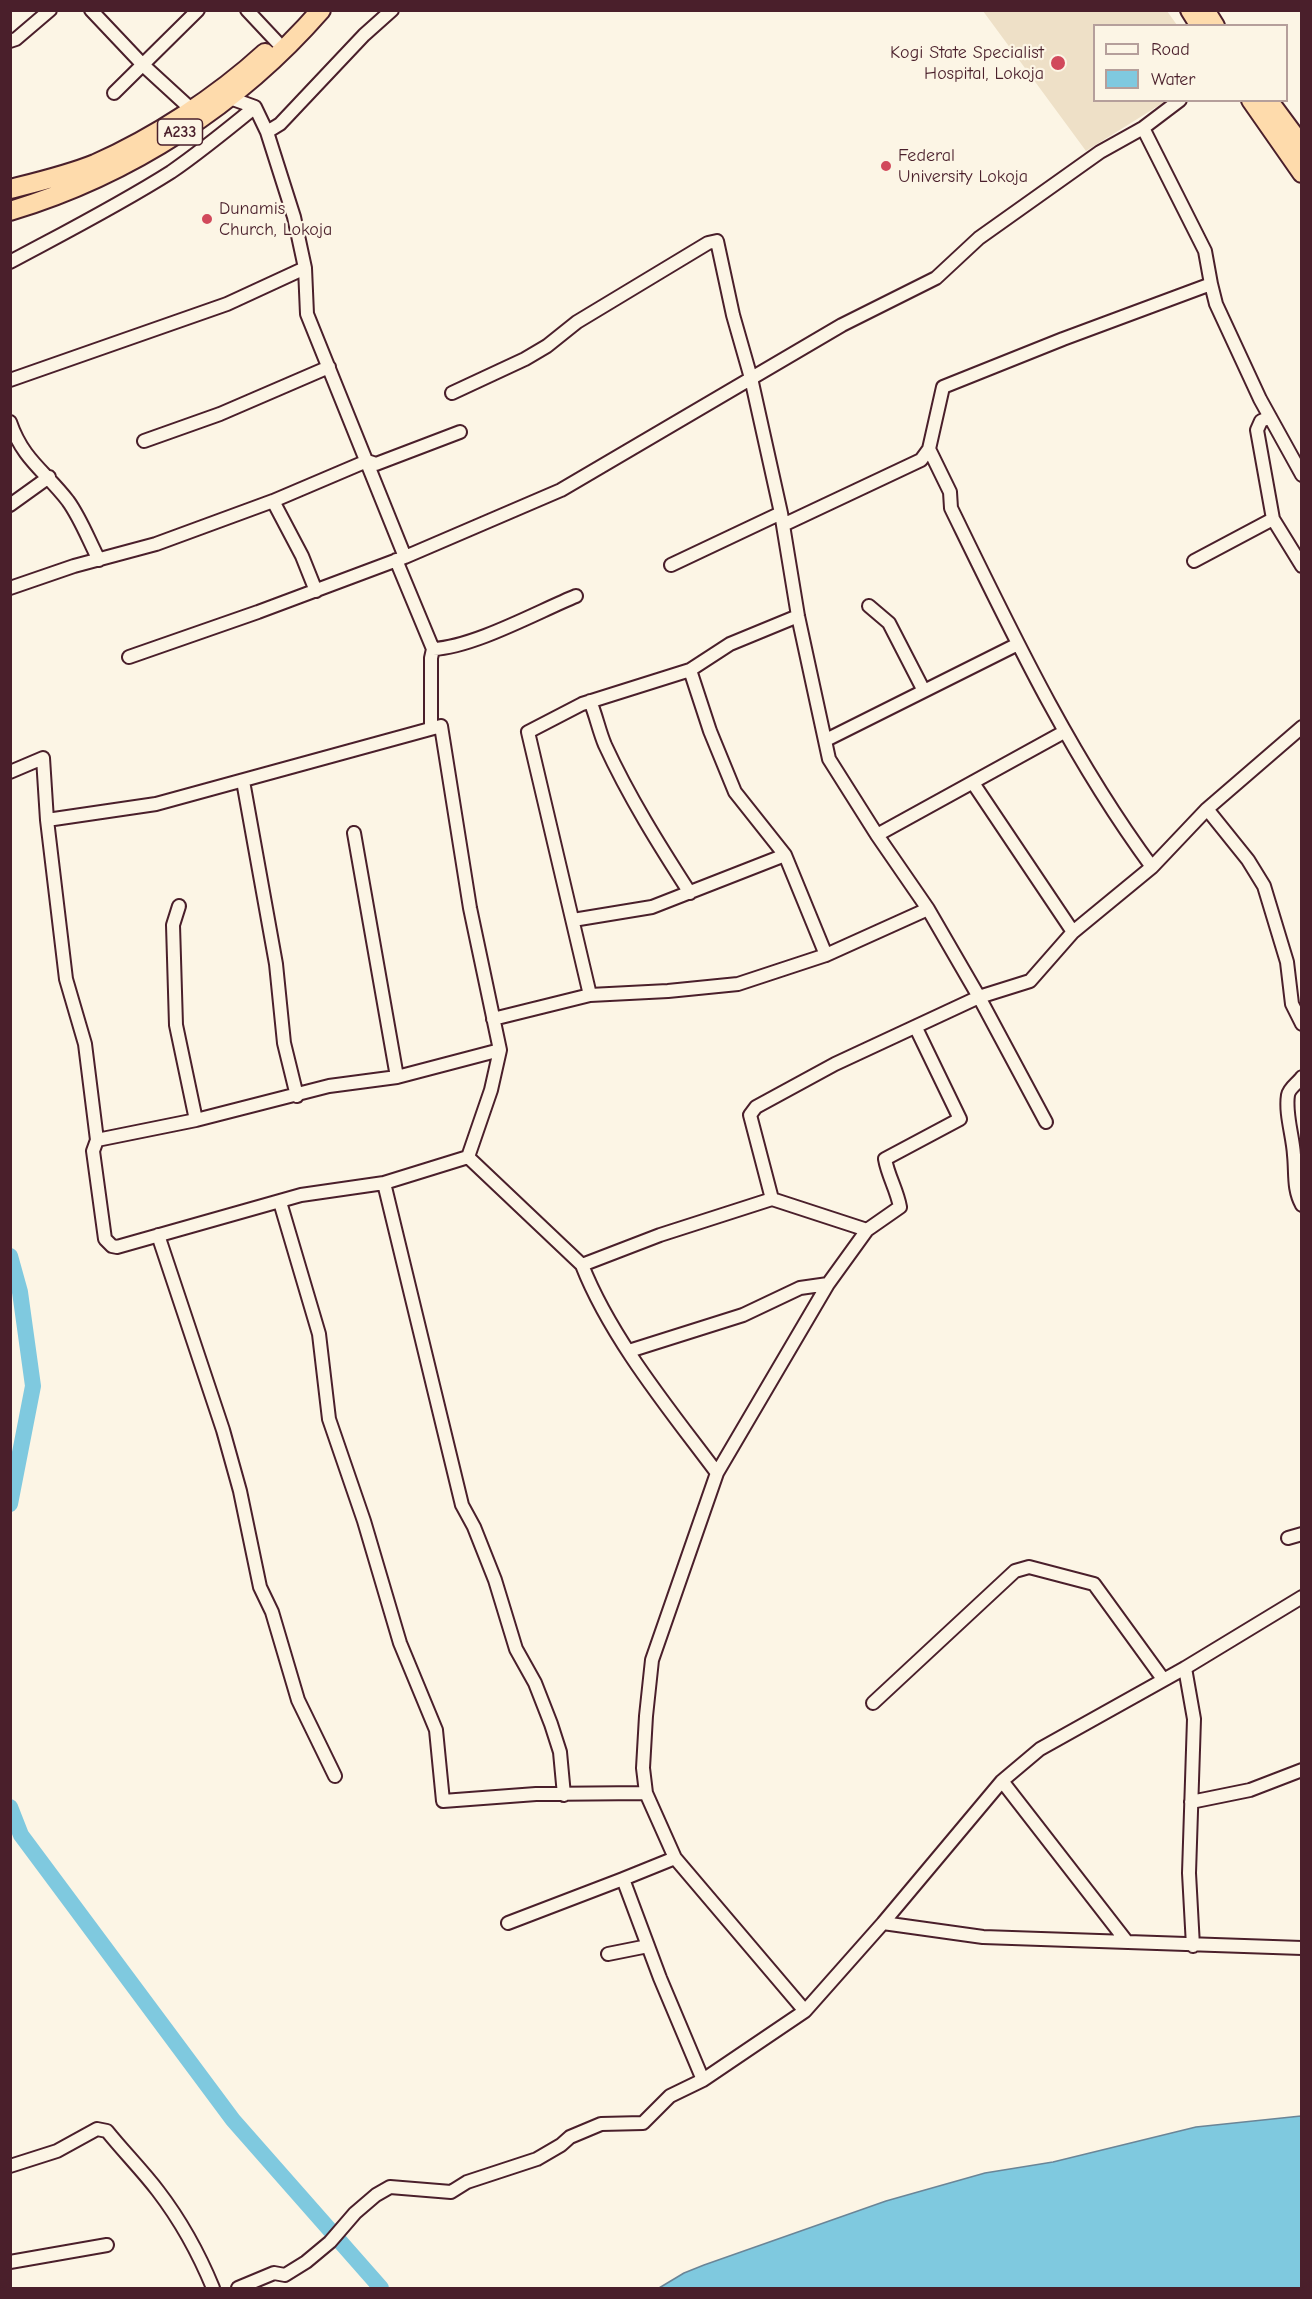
<!DOCTYPE html>
<style>
body{margin:0}
#map{position:relative;width:1312px;height:2299px;overflow:hidden;background:#fcf5e5;font-family:"Comic Neue",sans-serif}
canvas{display:block}
.frame{position:absolute;inset:0;border:12px solid #4a1f2b;pointer-events:none}
.legend{position:absolute;left:1093px;top:24px;width:195px;height:78px;box-sizing:border-box;background:#fcf5e5;border:2px solid #b59f9b;margin:0;padding:8px 10px;list-style:none;font-size:18px;color:#4a1f2b}
.legend li{display:flex;align-items:center;gap:12px;height:30px}
.legend b{width:30px;border:2px solid #b59f9b}
</style>
<div id="map">
<canvas width="1312" height="2299"></canvas>
<div class="frame"></div>
<ul class="legend">
<li><b style="height:8px;background:#fcf5e5"></b>Road</li>
<li><b style="height:16px;background:#7fc9df"></b>Water</li>
</ul>
</div>
<script>
const g = document.querySelector('canvas').getContext('2d');
g.lineJoin = 'round';
function fill(path, color) { g.fillStyle = color; g.fill(path, 'evenodd'); }
function trace(path, color, width, dash) { g.strokeStyle = color; g.lineWidth = width; g.lineCap = dash ? 'butt' : 'round'; g.setLineDash(dash || []); g.stroke(path); }
function drawText(font, color, halo, rows, align = 'center') {
  g.font = font + ' "Comic Neue",sans-serif'; g.lineWidth = 4.5; g.setLineDash([]); g.textBaseline = 'middle'; g.strokeStyle = halo; g.fillStyle = color; for (const [text, x, y, turn = 0] of rows) {
    g.save(); g.translate(x, y); g.rotate((+turn || 0) * Math.PI / 180); g.textAlign = isNaN(turn) ? turn : align; if (halo) g.strokeText(text, 0, 0); g.fillText(text, 0, 0); g.restore();
  }
}
fill(new Path2D(`
 M983,11h184l10,14 -83,1v74l72,1 -80,50z`), '#eee0c7');
const water = new Path2D(`
 M1301,2116v172h-642l25,-15 20,-8 182,-64 99,-28 68,-11 143,-35z`);
fill(water, '#7fc9df');
trace(water, '#6a8597', 1.5);
trace(new Path2D(`
 M10,1256l10,36 13,94 -23,118
 M10,1807l11,28 212,285 148,168`), '#7fc9df', 16);
const minor = new Path2D(`
 M91,10l52,55 48,44
 M247,10l30,32
 M10,41l6,-2 34,-29
 M114,93l84,-83
 M230,98l25,9 12,25 27,85 11,51 2,46 98,243 156,-67 281,-165 94,-47 43,-40 121,-86 43,-24 37,-28
 M1143,128l62,123 6,33
 M267,132l13,-8 84,-89 28,-25
 M10,262c54,-29 109,-57 161,-90 29,-20 56,-42 84,-65
 M10,380l217,-76 78,-36
 M452,393l73,-34 22,-13 30,-24 131,-79 9,-2 16,74 18,63 30,135 17,103 31,143 48,76 51,74 51,88 67,125
 M1270,417l-9,4 -4,9 16,89 29,47
 M10,422c13,38 35,49 58,79 13,18 21,40 31,59
 M144,441l76,-27 109,-47
 M929,449l21,43 1,16c60,123 119,248 201,359
 M273,501l29,55 14,35
 M10,505l39,-28
 M783,525l138,-65 8,-11 14,-62 120,-48 148,-55 5,20 44,95 42,76
 M396,560l37,89 -2,9v70
 M1194,561l79,-42
 M671,565l110,-52
 M10,588l64,-22 82,-22 117,-43 94,-40 9,3 84,-32
 M869,606l20,17 35,68
 M433,649c41,-2 104,-37 143,-53
 M129,657l129,-45 147,-55
 M690,670l20,61 25,61 50,63 41,100
 M590,701c6,14 9,30 15,44 24,52 54,100 85,148
 M826,740l192,-96
 M10,772l33,-14 4,62 19,159 19,65 12,96 -4,11 12,88 7,7 5,1 184,-52 83,-12 84,-26
 M243,781l33,183 8,79 13,53
 M973,783l100,149
 M1207,809l41,51 16,26 23,76 5,42 10,20
 M47,820l109,-16 285,-78 29,182 30,142 -9,40 -23,67
 M354,833l43,244
 M877,835l187,-103
 M179,906l-6,19 3,100 20,95
 M573,920l79,-13 133,-52
 M590,995l-62,-263 54,-28 108,-34 40,-26 68,-28
 M493,1019l97,-24 78,-4 70,-7 88,-29 102,-46
 M1302,1077c-4,6 -13,11 -14,18 -3,19 5,41 6,60 2,18 -1,34 8,50
 M97,1140l99,-20 133,-34 68,-9 103,-27
 M468,1157l114,108c29,74 88,145 135,208
 M384,1183l78,322 12,22 21,53 21,69 19,34 16,41 9,28 4,43
 M772,1199l-22,-84 6,-8 79,-43 144,-67 51,-16 43,-49 79,-65 55,-58 95,-82
 M280,1202l39,132 10,85 35,102 36,122 36,87 7,71 93,-7 110,-1
 M867,1230l33,-23c-3,-17 -12,-31 -15,-48l75,-40 -44,-91
 M158,1235l65,195 17,61 20,96 12,25 26,88 37,76
 M582,1265l78,-30 112,-36 95,31 -39,54 -111,189 -65,187 -6,56 -3,52 3,25 29,65 130,153
 M629,1351l114,-36 57,-27 28,-4
 M1288,1538l14,-4
 M1185,1668l9,51 -5,154 4,73
 M873,1703l142,-132 14,-4 65,17 69,95
 M1002,1781l125,161
 M1191,1802l59,-12 52,-20
 M675,1858l-52,21 37,99 43,102 102,-69 78,-88 119,-142 38,-32 145,-81 117,-71
 M508,1923l115,-44
 M883,1923l100,14 319,11
 M608,1954l40,-8
 M10,2166l47,-15 40,-22 10,2c16,20 35,39 51,60 23,30 41,63 55,97
 M10,2262l97,-17
 M238,2288l36,-15 11,2 21,-13 24,-20 25,-29 21,-18 14,-8 61,5 16,-10 70,-23 24,-14 9,-8 31,-13 42,-1 27,-27 33,-16`);
const highway = new Path2D(`
 M1190,10l10,16
 M1205,10l10,16
 M1251,100l51,73
 M1268,100l34,46
 M10,189c28,-7 58,-14 85,-25 59,-26 122,-67 170,-111
 M10,211c120,-36 229,-107 311,-201`);
trace(minor, '#4a1f2b', 16);
trace(highway, '#4a1f2b', 22);
trace(minor, '#fcf5e5', 12);
trace(highway, '#fedbac', 18);
for (const [x, y, r, color] of [
 [1058,63,8,"#d1495b"],
 [886,166,6,"#d1495b"],
 [207,219,6,"#d1495b"]
]) { const dot = new Path2D(); dot.arc(x, y, r, 0, 2 * Math.PI); g.fillStyle = color; g.fill(dot); trace(dot, '#fcf5e5', 2); }
for (const [x, y, w] of [
 [180,132,45]
]) { const box = new Path2D(); box.roundRect(x - w / 2, y - 13, w, 26, 4.5); g.fillStyle = '#fcf5e5'; g.fill(box); trace(box, '#4a1f2b', 1.5); }
drawText('bold 16px', '#4a1f2b', null, [
 ["A233",180,132]
]);
drawText('18px', '#4a1f2b', '#fcf5e5', [
 ["Kogi State Specialist",1044,53,"right"],
 ["Hospital, Lokoja",1044,74,"right"],
 ["Federal",898,156],
 ["University Lokoja",898,177],
 ["Dunamis",219,209],
 ["Church, Lokoja",219,230]
], 'left');
</script>
